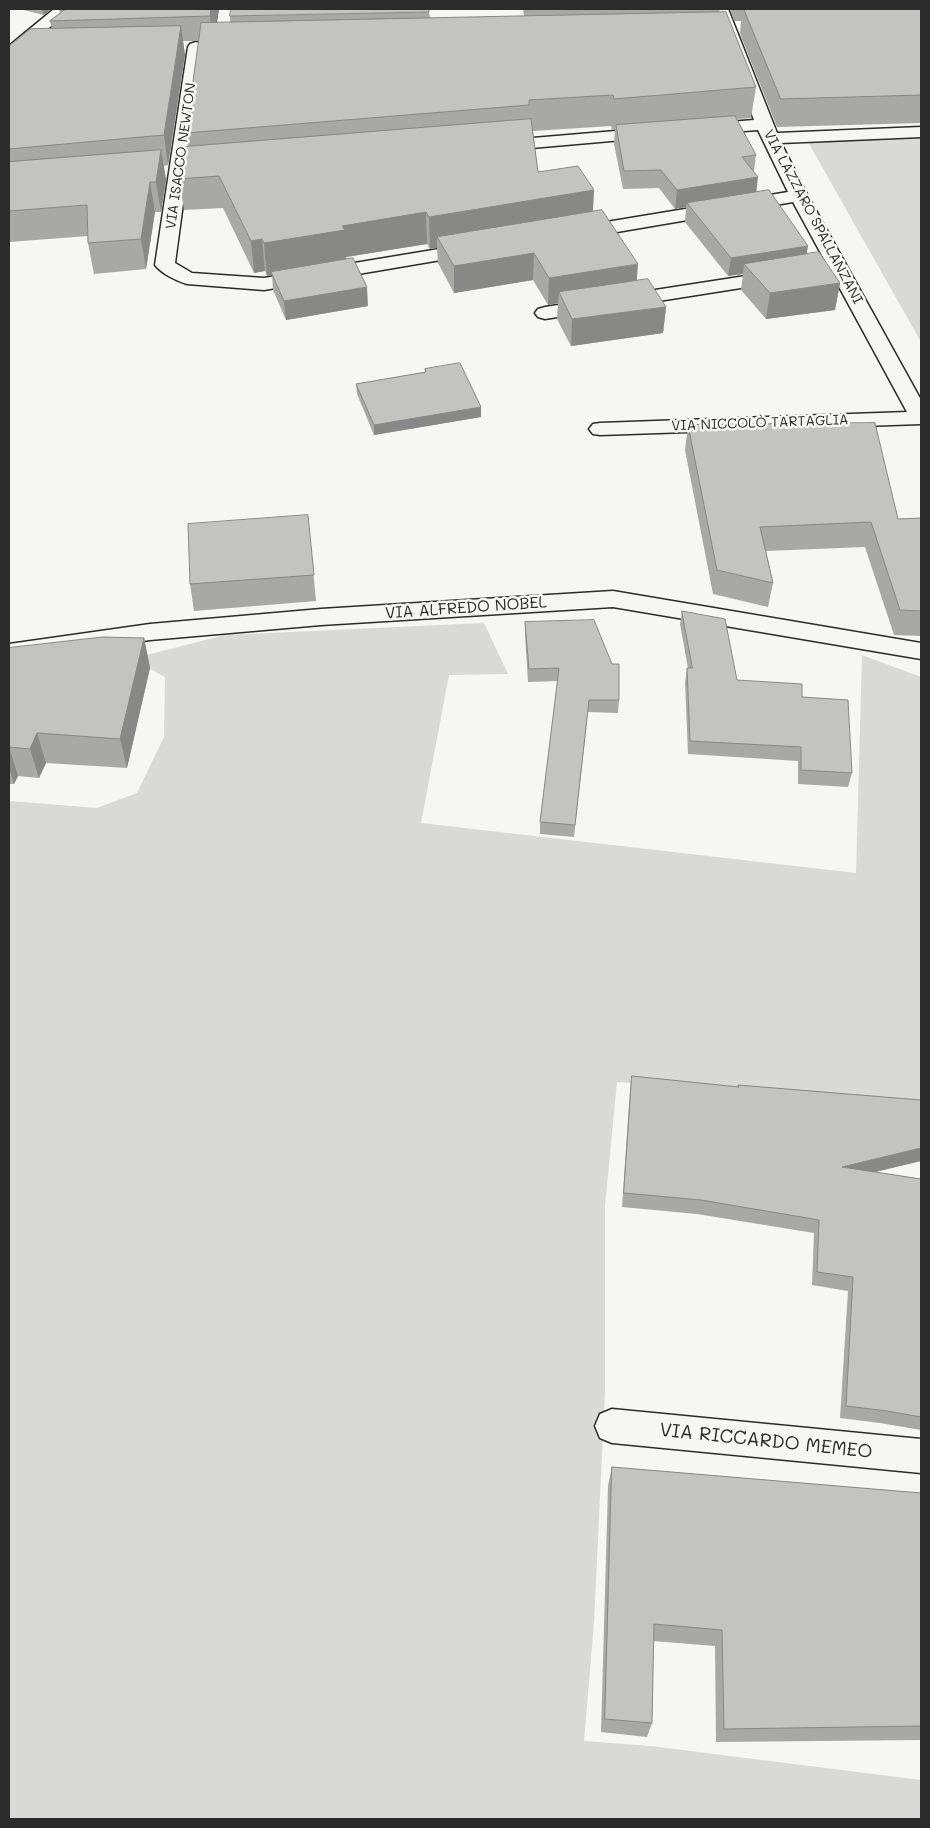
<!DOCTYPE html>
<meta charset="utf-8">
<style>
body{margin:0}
#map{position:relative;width:930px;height:1828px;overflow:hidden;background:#f6f6f2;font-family:Mali,sans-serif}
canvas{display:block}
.frame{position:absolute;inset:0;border:10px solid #2b2b2b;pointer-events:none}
</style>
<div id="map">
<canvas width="930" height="1828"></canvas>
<div class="frame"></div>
</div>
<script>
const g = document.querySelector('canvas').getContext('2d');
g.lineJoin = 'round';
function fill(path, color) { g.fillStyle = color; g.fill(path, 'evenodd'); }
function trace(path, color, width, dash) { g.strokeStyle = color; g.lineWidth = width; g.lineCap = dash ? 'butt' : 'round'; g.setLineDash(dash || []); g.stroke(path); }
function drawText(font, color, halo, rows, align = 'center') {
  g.font = font + ' Mali,sans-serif'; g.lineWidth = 5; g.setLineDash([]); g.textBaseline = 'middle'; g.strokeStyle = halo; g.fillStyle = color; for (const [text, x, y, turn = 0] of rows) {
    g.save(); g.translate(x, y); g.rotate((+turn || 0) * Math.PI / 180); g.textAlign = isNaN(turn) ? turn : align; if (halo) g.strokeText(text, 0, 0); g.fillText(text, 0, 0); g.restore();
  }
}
fill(new Path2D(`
 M921,137v205l-113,-200z
 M484,623l24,51 -59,1 -28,148 435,50 6,-218 59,22v428l-304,-23 -12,124v185l-11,232 -10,118 67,5 270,34v39h-912v-1018l88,7 40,-15 27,-56 1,-60 -34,-18 94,-24z`), '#d9d9d5');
const minor = new Path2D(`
 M54,9h17l-56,48 -6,2v-13z
 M219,9h16l-6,38 -2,3h-12l-2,-3z
 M712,9h16l49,124 144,-6v10l-140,6 27,53 113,204v24l-321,11 -7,-1 -4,-5 4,-5 7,-1 307,-11 -114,-210 -217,37 -7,-2 -2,-4 2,-4 7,-2 212,-35 -30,-62 -54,4 -6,-1 -3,-4 3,-4 6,-1 50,-4z
 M196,42l6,2 2,3 -29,216 17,10 72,5 211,-35 7,2 2,4 -2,4 -218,37 -77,-6c-10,-3 -25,-10 -32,-19l33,-218 2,-3z
 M651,128l6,1 3,4 -3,4 -160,14 -6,-1 -3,-4 3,-4 6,-1z
 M778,271l7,2 3,4 -3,4 -240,38 -7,-2 -3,-4 3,-4 7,-2z
 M613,591l308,52v16l-308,-52 -292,18 -171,15 -141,20v-16l141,-20 171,-15z
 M612,1409l309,30v34l-309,-30 -12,-5 -5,-12 5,-12z`);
trace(minor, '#2b2b2b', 3);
fill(minor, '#f6f6f2');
fill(new Path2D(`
 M19,9h33l-8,6z
 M59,9h160l-3,14h14v-7l199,-4 1,6 94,-2 -1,-7h197l-1,3 37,75 -5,31 -14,1 19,36 -2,16 2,21 51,62 33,29 -5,27 -69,9 -25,-29 2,-16 -15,2 -43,-54 1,-15 -11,2 -16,-21 -36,1 -9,-45 1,-15 -3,1 -1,-4 -78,5 5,41 56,18 -1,21 44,69 29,27 -3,26 -92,13 -14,-27 1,-16 -10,2 -15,-25 -79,13 -16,-30 -1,-15 -7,1 -3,-5 -81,13v2l22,47 -82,14 -13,-30 -1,-15 -5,1 -2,-5 -11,2 -31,-65 -39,2 -5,-31 9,-32 -2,-14 13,-92h-16l2,14 -17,110 -4,1 2,14 -5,32h-6l-9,57 -52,5 -6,-31v-7l-79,6v-196l43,-17 -2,-8 10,-8z
 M730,9h191v114l-144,4 -37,-93 1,-13h-7z
 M425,369l56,38v10l-107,18 -17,-41 -1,-10 69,-12z
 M688,425l210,94 23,-1v118l-27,-1 -29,-88 -99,4 7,32 -5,24 -55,-13 -28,-144z
 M308,515l8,86 -122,10 -4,-27z
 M682,611l55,69 65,17 50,76 -4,14 -50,-3v-23l-110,-7 -3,-72 2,-14h1l-8,-44z
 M525,622l94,78 -1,13 -30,-1 -14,125 -34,-3v-12l18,-141 -30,1 -3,-47z
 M144,638l6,30 -23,100 -81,-5 -7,15 -21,-2 -4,8h-5v-136z
 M632,1076l106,11v-2l183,15v61l-46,11 46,7v251l-41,-7 -40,-5 8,-127 -36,-6 2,-52 -117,-19 -75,-7 8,-116z
 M612,1467l309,26v247l-205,2 -1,-96 -62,-5 -1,82 -5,14 -46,-5 7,-246z`), '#a8a8a5');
fill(new Path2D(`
 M42,9h10l-8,6z
 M211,9h8l-7,31 -2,-24z
 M181,26l4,29 -17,110 -4,-30z
 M161,150l5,30 -5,32 -5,-30z
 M758,177l-2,18 -69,8 -1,4 -11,2 2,-19z
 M150,182l5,30 -9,57 -5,-30z
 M594,190l-2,32 -155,15v11l-7,1 -1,-32z
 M426,212l1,32 -81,13 1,6 -76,9 1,3 -5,1 -3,-33 78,-17z
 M262,239l3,32 -11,2 -3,-32z
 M808,246l-3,18h-61l-1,10 -15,2 3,-18z
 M534,253l-1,27 -79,13v-27z
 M638,264l-2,27 -77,1 -1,11 -10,2 1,-27z
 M840,283l-5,27 -69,9 4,-26z
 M367,287l1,19 -82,14 -2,-19z
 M666,307l-3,26 -92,13 1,-27z
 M481,407v10l-107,18v-10z
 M144,638l6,30 -23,100 -7,-29z
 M37,733l9,30 -7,15 -9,-29z
 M9,747l9,29 -4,8 -5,-17z
 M921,1148v13l-84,20 5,-14z`), '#888886');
const building = new Path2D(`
 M66,9h145l-1,7 -160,5z
 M231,9h198v3l-199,4z
 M744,9h177v86l-140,4z
 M726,12l30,75 -142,12 -1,-4 -84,5v5l-343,28 15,-110z
 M181,26l-17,109 -155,14v-103l21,-17z
 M735,116l21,39 -14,2 16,20 -81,13 -16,-20 -37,1 -8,-46z
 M531,119l7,53 40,-6 16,24 -165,27 -3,-5 -84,14 3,4 -81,13 -2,-4 -11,2 -32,-65 -40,3 4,-32z
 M161,150l-5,32h-6l-9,57 -53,4 -1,-38 -78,6v-49z
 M769,190l39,56 -77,12 -44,-55z
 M602,210l36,54 -89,14 -15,-25 -80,13 -17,-29z
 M819,252l21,31 -70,10 -26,-29z
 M353,258l14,29 -83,14 -13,-29z
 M648,279l18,28 -94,12 -13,-27z
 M460,363l21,44 -107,18 -18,-41 70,-12 -1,-3z
 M875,423l23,96 23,-1v93l-21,-1 -29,-88 -111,5 13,56 -56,-13 -29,-145z
 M308,515l6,60 -124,9 -2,-60z
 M682,611l43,8 12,61 65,4v13l46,3 4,73 -51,-3v-23l-111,-6 -3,-73h5z
 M594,620l18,44h7v36h-30l-14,125 -35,-3 19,-154 -30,1 -4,-47z
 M103,637l41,1 -24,101 -83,-6 -7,16 -21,-2v-99z
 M632,1076l107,11 -1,-2 183,15v48l-79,19 79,12v238l-34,-6 -41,-5 7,-129 -36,-5 2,-52 -118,-20 -77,-7z
 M612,1467l309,26v233l-197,3 -2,-99 -68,-6 -2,99 -47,-4z`);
fill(building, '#c3c3c0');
trace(building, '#888886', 1);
drawText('14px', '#2b2b2b', '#f6f6f2', [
 ["VIA ISACCO NEWTON",181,156,-82],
 ["VIA LAZZARO SPALLANZANI",813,217,62],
 ["VIA NICCOLÒ TARTAGLIA",760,423,-2]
]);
drawText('16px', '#2b2b2b', '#f6f6f2', [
 ["VIA ALFREDO NOBEL",466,608,-4]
]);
drawText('19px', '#2b2b2b', '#f6f6f2', [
 ["VIA RICCARDO MEMEO",766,1441,6]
]);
</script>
